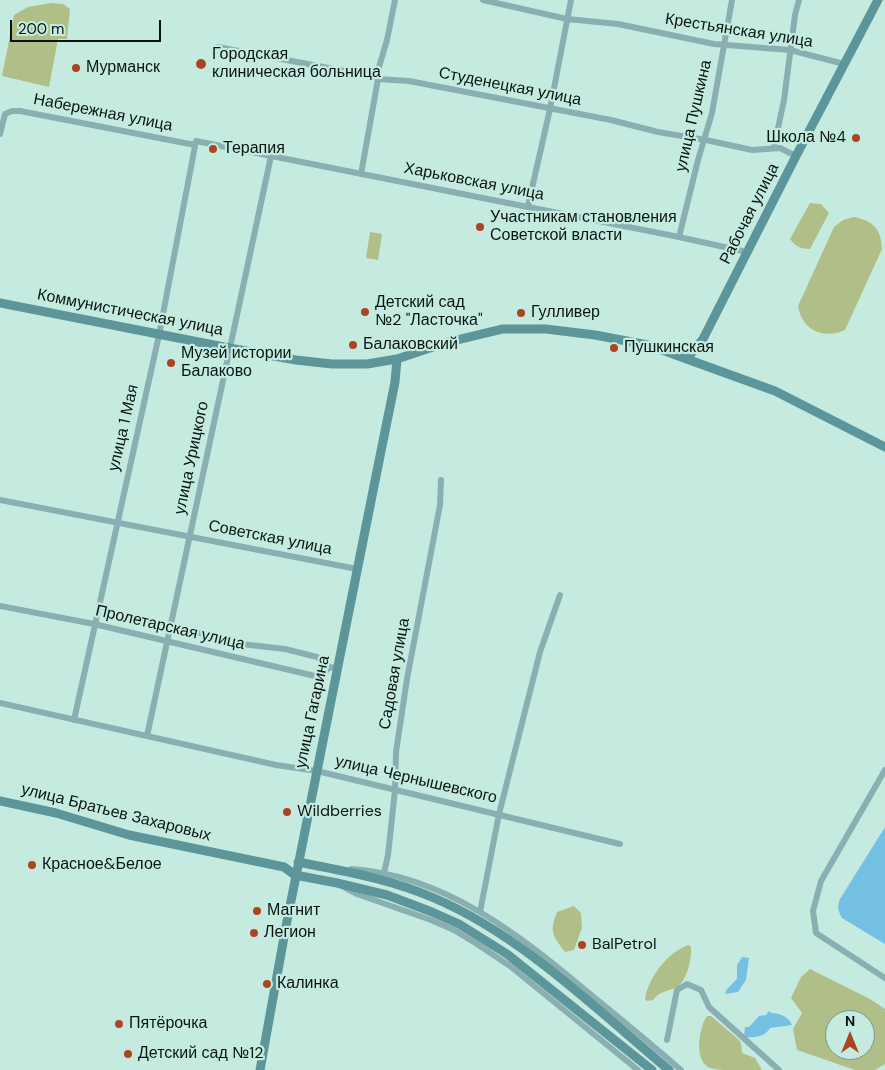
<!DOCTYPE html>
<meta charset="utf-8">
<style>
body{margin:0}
#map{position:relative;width:885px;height:1070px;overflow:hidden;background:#c5ebe0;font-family:"DM Sans",sans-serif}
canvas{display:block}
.north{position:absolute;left:825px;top:1010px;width:50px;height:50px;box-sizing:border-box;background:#c5ebe0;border:1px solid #79968e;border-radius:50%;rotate:0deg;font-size:14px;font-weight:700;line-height:20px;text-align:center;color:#081612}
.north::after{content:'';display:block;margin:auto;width:18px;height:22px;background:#ab4420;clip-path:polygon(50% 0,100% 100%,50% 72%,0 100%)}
.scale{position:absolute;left:10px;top:20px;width:151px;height:22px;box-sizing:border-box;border:2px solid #081612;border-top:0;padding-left:6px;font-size:15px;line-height:18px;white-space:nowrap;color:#081612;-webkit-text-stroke:4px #c5ebe0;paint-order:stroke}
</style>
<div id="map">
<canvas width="885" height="1070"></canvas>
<div class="north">N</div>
<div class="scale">200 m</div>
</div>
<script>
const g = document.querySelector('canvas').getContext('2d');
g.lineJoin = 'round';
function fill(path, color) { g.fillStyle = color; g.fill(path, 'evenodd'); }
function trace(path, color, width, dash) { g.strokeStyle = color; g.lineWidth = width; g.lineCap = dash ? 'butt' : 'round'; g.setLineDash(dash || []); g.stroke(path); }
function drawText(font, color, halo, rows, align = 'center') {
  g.font = font + ' "DM Sans",sans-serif'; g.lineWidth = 4.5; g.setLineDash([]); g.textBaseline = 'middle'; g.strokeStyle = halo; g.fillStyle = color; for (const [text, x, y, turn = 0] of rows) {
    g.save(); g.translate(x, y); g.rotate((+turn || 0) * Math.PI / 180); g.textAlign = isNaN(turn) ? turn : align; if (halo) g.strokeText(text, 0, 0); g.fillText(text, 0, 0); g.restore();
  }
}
fill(new Path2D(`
 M51,3l12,1 7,5 -3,30h-9l-9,48 -47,-11 12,-61 14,-8z
 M810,203l11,1 8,9 -19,36c-9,0 -15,-3 -20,-10z
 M854,217c19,4 27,11 28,32l-37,81c-22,10 -43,0 -47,-24l36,-79 9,-7z
 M370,232l12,2 -4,26 -12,-2z
 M574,906l7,7 1,15 -8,22 -9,2c-12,-16 -16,-20 -8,-40z
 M689,945l2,2c1,11 -4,34 -14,40 -10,5 -16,3 -24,13l-6,1 -2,-2c3,-21 23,-48 44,-54z
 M810,969l60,30 15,10v55l-10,6h-20l-58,-20 -4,-21 9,-16 -11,-15 10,-21zM835,1020h30v30h-30z
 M707,1016h4l27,23 3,4 1,10 13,5 7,12c-11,0 -21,0 -32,0 -19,0 -30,-1 -31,-24 0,-8 3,-24 8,-30z`), '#b0bf87');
fill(new Path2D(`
 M885,827v117l-43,-26c-4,-7 -5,-12 -2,-19z
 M742,957l7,1 -3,22 -8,12 -13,2 2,-5 10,-10v-14z
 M769,1011l2,2c9,0 18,4 21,12l-22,3c-5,9 -16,10 -26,9l1,-10h4l10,-11 7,-1z`), '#74c0e2');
trace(new Path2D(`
 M483,0l84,19 51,5 96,20 76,6 54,14
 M218,47l158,30 2,2 31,2 202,39 47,12 48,8 46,10 28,-2 16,8
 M376,77l11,-37 8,-40
 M0,134l5,-20 7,-3h8l175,34
 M774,147l10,-47 11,-85 4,-15
 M361,174l17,-95
 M528,206l22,-97 21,-109
 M679,237l19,-77 14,-47 20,-113
 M0,500l357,69
 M0,606l94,18 221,52 9,-3 6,-6 8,2
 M170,627l40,8 31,9 44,5 32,8 13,10
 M0,703l276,62 41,6 303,73
 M74,720l85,-385 37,-194 483,96 68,15
 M147,736l124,-580
 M885,770l-64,111 -8,30 3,22 69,45
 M351,869c94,6 170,67 239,125 31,25 61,50 91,76
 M384,873l4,-18 7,-65 1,-38 11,-73 33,-174 1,-25
 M344,887l13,7 74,26 23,10 23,14 33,22 128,104
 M480,912l19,-98 41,-162 20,-57
 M667,1040l10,-50 10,-6 14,6 8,17 70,63`), '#8aafb2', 6);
trace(new Path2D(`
 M0,303l229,45 67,12 36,4h35l30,-5 51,-17 54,-13h44l49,6 53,10 127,46 110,56
 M687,359l16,-20 93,-183 82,-156
 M0,801l56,12 73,22 155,32 11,8 42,8 50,12 45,17 27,12 48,30 145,116
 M298,862c46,9 93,17 136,36 87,37 162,111 235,172
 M260,1070l26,-144 91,-455 18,-89 2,-23`), '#5c969a', 9);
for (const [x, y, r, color] of [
 [201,64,6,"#ab4420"],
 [76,68,5,"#ab4420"],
 [856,138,5,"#ab4420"],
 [213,149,5,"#ab4420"],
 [480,227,5,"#ab4420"],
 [365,312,5,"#ab4420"],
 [521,313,5,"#ab4420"],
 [353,345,5,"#ab4420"],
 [614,348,5,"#ab4420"],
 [171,363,5,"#ab4420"],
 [287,812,5,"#ab4420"],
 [32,865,5,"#ab4420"],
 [257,911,5,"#ab4420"],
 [254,933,5,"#ab4420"],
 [582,945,5,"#ab4420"],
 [267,984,5,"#ab4420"],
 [119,1024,5,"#ab4420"],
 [128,1054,5,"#ab4420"]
]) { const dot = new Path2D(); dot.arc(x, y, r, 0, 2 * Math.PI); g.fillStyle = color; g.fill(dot); trace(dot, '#c5ebe0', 2); }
drawText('16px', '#081612', '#c5ebe0', [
 ["Крестьянская улица",739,31,9],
 ["Студенецкая улица",510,87,11],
 ["Набережная улица",103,113,11],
 ["улица Пушкина",694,116,-77],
 ["Харьковская улица",474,182,11],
 ["Рабочая улица",750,214,-63],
 ["Коммунистическая улица",130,313,11],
 ["улица 1 Мая",124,428,-77],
 ["улица Урицкого",192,458,-78],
 ["Советская улица",270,538,11],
 ["Пролетарская улица",170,628,13],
 ["Садовая улица",395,674,-80],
 ["улица Гагарина",313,712,-78],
 ["улица Чернышевского",416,780,13],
 ["улица Братьев Захаровых",116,813,14]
]);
drawText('16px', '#081612', '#c5ebe0', [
 ["Городская",212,55],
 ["клиническая больница",212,73],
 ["Мурманск",86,68],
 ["Школа №4",846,138,"right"],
 ["Терапия",223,149],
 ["Участникам становления",490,218],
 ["Советской власти",490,236],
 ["Детский сад",375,303],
 ["№2 \"Ласточка\"",375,321],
 ["Гулливер",531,313],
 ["Балаковский",363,345],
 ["Пушкинская",624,348],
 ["Музей истории",181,354],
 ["Балаково",181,372],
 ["Wildberries",297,812],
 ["Красное&Белое",42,865],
 ["Магнит",267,911],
 ["Легион",264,933],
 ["BalPetrol",592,945],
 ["Калинка",277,984],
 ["Пятёрочка",129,1024],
 ["Детский сад №12",138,1054]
], 'left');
</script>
